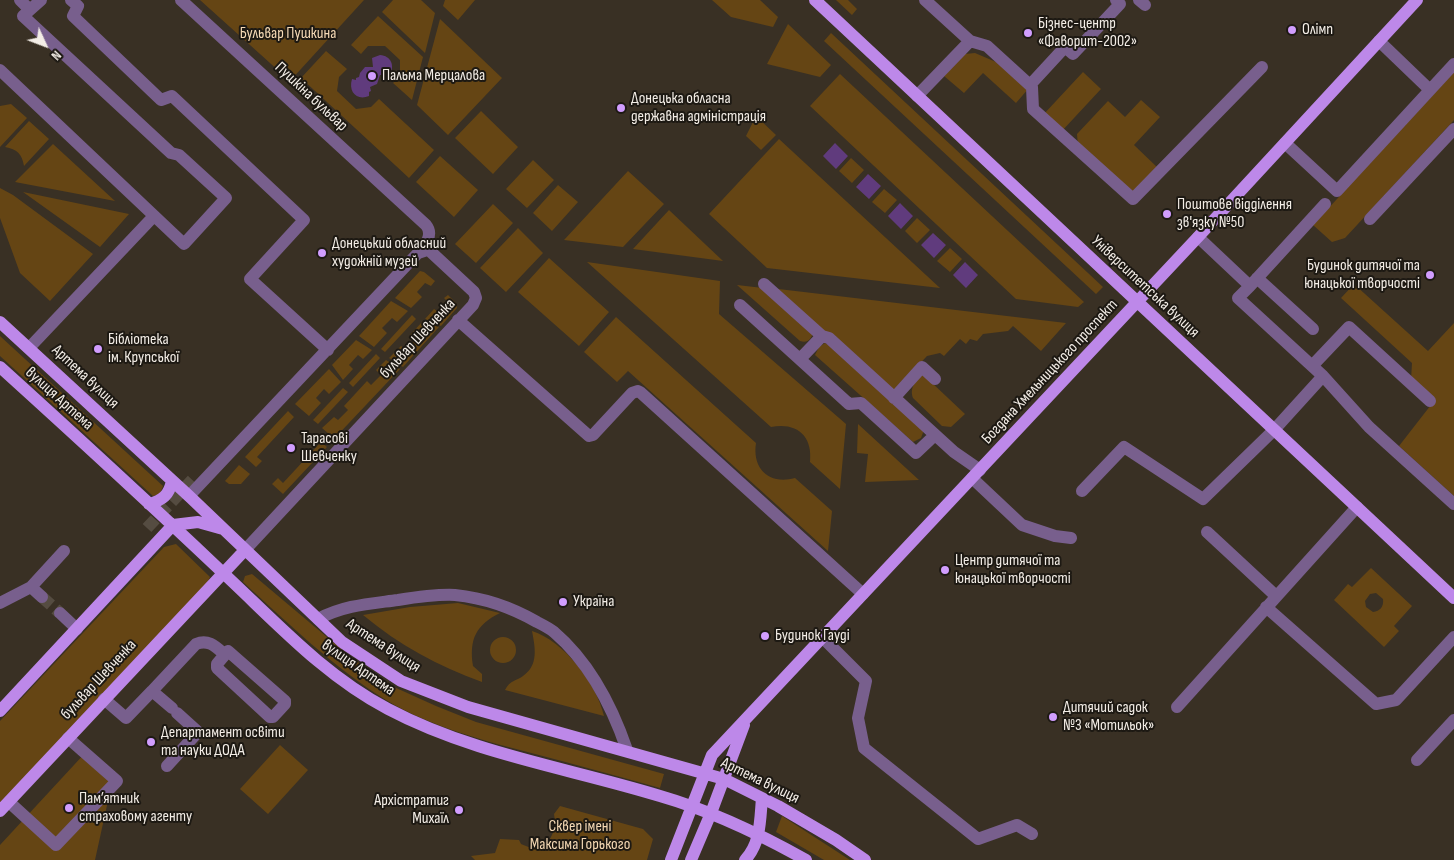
<!DOCTYPE html>
<meta charset="utf-8">
<style>
body{margin:0}
#map{position:relative;width:1454px;height:860px;overflow:hidden;background:#393024;font-family:"Sofia Sans Condensed",sans-serif}
canvas{display:block}
.north{position:absolute;left:20px;top:20px;width:50px;height:50px;-webkit-text-stroke:4px #1d1913;paint-order:stroke;rotate:133deg;font-size:14px;font-weight:700;line-height:20px;text-align:center;color:#f3ede6}
.north::after{content:'';display:block;margin:auto;width:18px;height:22px;background:#f3ede6;clip-path:polygon(50% 0,100% 100%,50% 72%,0 100%)}
</style>
<div id="map">
<canvas width="1454" height="860"></canvas>
<div class="north">N</div>
</div>
<script>
const g = document.querySelector('canvas').getContext('2d');
g.lineJoin = 'round';
function fill(path, color) { g.fillStyle = color; g.fill(path, 'evenodd'); }
function trace(path, color, width, dash) { g.strokeStyle = color; g.lineWidth = width; g.lineCap = dash ? 'butt' : 'round'; g.setLineDash(dash || []); g.stroke(path); }
function drawText(font, color, halo, rows, align = 'center') {
  g.font = font + ' "Sofia Sans Condensed",sans-serif'; g.lineWidth = 4; g.setLineDash([]); g.textBaseline = 'middle'; g.strokeStyle = halo; g.fillStyle = color; for (const [text, x, y, turn = 0] of rows) {
    g.save(); g.translate(x, y); g.rotate((+turn || 0) * Math.PI / 180); g.textAlign = isNaN(turn) ? turn : align; if (halo) g.strokeText(text, 0, 0); g.fillText(text, 0, 0); g.restore();
  }
}
fill(new Path2D(`
 M200,0h164l-74,81z
 M393,0h28l14,13 -10,40 -43,-41z
 M445,0h30l-17,20 -15,-14z
 M712,0h48l18,17 -5,10 -42,-10z
 M836,0h12l9,9 -5,6z
 M378,16l45,41 -11,43 -19,-17 7,-7v-16l-15,-14h-17l-7,8 -10,-9z
 M440,19l62,59 -54,57 -31,-30z
 M788,24l43,41 -11,12 -53,-13z
 M831,33l272,254 -7,7 -272,-253z
 M326,51l21,18 -8,8 -2,14 19,18 15,-2 8,-8 55,51 -25,28 -108,-100z
 M975,53l21,9 33,26 -13,15 -33,-30 -19,20 -20,-17 21,-22z
 M1083,72l18,17 -40,43 -18,-17z
 M1454,72v48l-109,118 -13,4 -19,-17z
 M840,74l244,228 -6,5 -62,-8 -206,-193z
 M1141,100l19,17 -26,28 24,23 -26,28 -54,-50 -1,-12 31,-33 17,16z
 M11,104l16,14 -27,29v-41z
 M481,111l37,36 -25,27 -38,-36z
 M756,116l20,19 -15,15 -15,-14z
 M29,121l20,18 -25,27c-2,-12 -7,-17 -19,-19z
 M779,139l161,149 -173,-20 -58,-54z
 M53,144l62,57 -100,-19z
 M440,156l38,34 -24,27 -38,-35z
 M851,158l13,12 -12,13 -13,-12z
 M533,160l21,20 -27,28 -21,-19z
 M628,171l36,33 -41,43 -59,-7z
 M558,185l20,17 -26,29 -19,-18z
 M0,188l13,7 80,59 -43,47 -30,-28 -20,-55z
 M884,189l13,11 -12,13 -13,-11z
 M23,192l106,22 -29,33z
 M493,204l20,19 -37,40 -21,-19z
 M669,210l54,51 -90,-12z
 M917,218l13,12 -13,13 -12,-12z
 M518,228l25,25 -37,39 -26,-24z
 M950,248l12,11 -12,13 -13,-11z
 M549,258l60,54 -30,34 -61,-54z
 M587,262l133,19 -1,33 127,110 -6,65 -30,-27c3,-26 -13,-40 -39,-35z
 M420,271l4,1 11,9 -4,5 -6,-3 -8,9 5,5 -11,11 -16,-10z
 M1354,284l74,67 26,-28v173l-55,-50 35,-45 -23,-21 1,-17 -71,-65z
 M737,285l26,3 50,44c-1,6 -5,12 -13,9z
 M770,288l296,35 -25,28 -28,-25 -5,5 -25,3 -6,7 -7,-2 -4,5 -6,-5 -16,17 -4,-3 -13,3 -33,35z
 M448,295l9,9v4l-16,18 -16,-7 9,-10 6,4 9,-10 -5,-5z
 M391,301l17,10 -11,11 -5,-4 -10,10 5,5 -13,14 -15,-11z
 M412,315l4,4 -31,33 -4,-3z
 M616,317l140,126c-4,26 13,42 39,35l37,33 -4,40 -200,-180 -11,11 -33,-30z
 M423,321l16,6 -36,40 -14,-9 12,-12 5,4 9,-10 -5,-5z
 M0,336l163,150 -3,8 -7,2 -153,-140z
 M356,340l16,10 -9,9 -5,-4 -9,10 4,4 -10,11 -11,-15z
 M825,343l6,3 93,84 -3,8 -8,4 -98,-87 4,-8z
 M376,354l4,4 -27,29 -4,-4z
 M386,360l14,9 -68,72 -2,-2v-4l-8,-7 12,-11 4,3 10,-10 -4,-4 23,-25 4,4 10,-10 -5,-5z
 M329,369l12,13 -12,12 -5,-5 -8,9 5,5 -12,13 -14,-12z
 M923,372l7,9 35,33 -14,13 -9,-1 -29,-28c-4,-11 4,-18 10,-26z
 M343,388l5,4 -30,32 -5,-4z
 M288,411l6,6 -37,40 5,4 -6,6 -11,-10z
 M858,424l61,56 -54,2 3,-28 -11,-1z
 M321,442l6,5 -44,47 -11,-10 6,-6 5,5z
 M239,465l11,9 -9,10h-12l-4,-3z
 M176,544l34,33 -7,14 -203,214v-84l164,-174z
 M1371,568l41,38 -18,20 5,5 -15,16 -50,-47 14,-16 4,3zM1376,593l7,6c1,8 -3,12 -10,13l-7,-5 -1,-6 5,-7z
 M252,574l101,85 41,28 42,19 40,16 188,52 -4,14c-42,-12 -83,-23 -125,-34 -50,-13 -104,-27 -149,-54 -53,-33 -97,-76 -143,-118l2,-6z
 M458,603l42,10c-24,12 -31,26 -27,53l9,8v8c-44,-16 -83,-37 -119,-67l47,-8z
 M532,631c32,10 65,53 72,85l-99,-26c5,-10 11,-9 18,-14 16,-11 12,-29 9,-45z
 M490 650a13 13 0 1 1 26 0a13 13 0 1 1-26 0Z
 M280,745l28,25 -40,44 -28,-25z
 M86,752l27,26 -18,82h-95v-15z
 M560,806l83,23 10,10 -6,21h-172l-4,-4 24,-3 5,-14 19,1 2,4 10,4 15,-4c8,-9 10,-18 8,-30z
 M782,816l68,44h-26l-48,-28z`), '#654514');
fill(new Path2D(`
 M380,55c11,1 15,10 10,20h-10l-3,9 -7,3 1,4 -2,1v4c-12,5 -21,-4 -17,-17l4,1v-2l3,-1 1,-4 5,-6h8l-1,-9z
 M835,143l13,13 -12,13 -13,-13z
 M868,174l13,12 -12,13 -13,-12z
 M900,203l13,13 -12,13 -13,-13z
 M933,233l13,12 -12,13 -13,-13z
 M965,262l13,13 -12,13 -13,-13z`), '#603b7d');
trace(new Path2D(`
 M147,528l48,-51
 M42,597l18,16`), '#554c41', 12, [12, 6]);
trace(new Path2D(`
 M20,0l9,9
 M71,0l7,6 -5,10 88,84 11,-4 132,124 -54,59 78,71
 M181,0l245,225c8,10 -1,20 -8,28
 M1139,0l6,5
 M970,41l17,5 45,41 1,22 100,90 129,-132
 M1379,41l51,49 24,-26
 M0,70l184,174 42,-46 -47,-43 -8,-2 -148,-137 18,-16
 M1030,85l35,-38 8,7 47,-50 -4,-4
 M917,96l53,-55 -45,-41
 M1285,143l52,48 93,-101
 M1370,219l84,-90
 M1257,278l56,51
 M764,284l58,52 7,2 125,114 26,18
 M1250,286l75,-82
 M740,305l109,99 12,-1 55,50 19,-18
 M458,320l131,116 4,-1 39,-42 6,-2 2,1 223,202
 M29,348l124,-131
 M800,359l22,-23
 M1312,366l37,-39 81,74
 M1323,376l46,51 85,77
 M894,398l28,-31 13,12
 M972,478l50,47 33,11 16,2
 M1082,491l42,-44 79,52 71,-69 49,-54 -85,-78 12,-12 -52,-49
 M189,496l229,-243 9,-3 4,2 43,40 2,6 -3,7 -228,245
 M1207,532l69,64
 M42,597l-11,-10 33,-36
 M0,603l31,-16
 M1266,607l110,97 20,-4 58,-63
 M60,613l17,16
 M318,619c27,-14 50,-15 80,-19 19,-3 38,-6 57,-5 30,3 56,12 82,27 6,3 12,6 17,10 35,30 58,74 73,118
 M823,638l43,43 -8,37 6,30 114,91 39,-14 15,9
 M228,651l57,50v3l-12,13h-3l-53,-49v-4z
 M152,691l44,-47c12,-5 19,2 28,10
 M104,699l22,19 26,-27 20,17
 M1177,707l180,-200
 M1417,760l37,-40
 M167,766l31,-34 -21,-19
 M9,802l47,43 61,-64 -49,-43`), '#785f8d', 12);
trace(new Path2D(`
 M815,0l639,598
 M0,322l189,174 153,146 59,39 67,26 256,72 54,27 58,34 29,20
 M0,367c74,67 148,135 221,204 53,49 102,104 167,138 85,45 181,59 272,87 52,15 98,37 146,64
 M149,504c14,-4 20,-9 23,-23
 M0,711l173,-186 25,-3 25,7
 M0,811l245,-261
 M671,860l41,-105 486,-518 219,-237
 M691,860l20,-47 33,-88
 M745,860c16,-17 15,-40 17,-62`), '#bd88e9', 12);
for (const [x, y, r, color] of [
 [1292,30,5,"#d19dfe"],
 [1028,33,5,"#d19dfe"],
 [372,76,5,"#d19dfe"],
 [621,108,5,"#d19dfe"],
 [1167,214,5,"#d19dfe"],
 [322,253,5,"#d19dfe"],
 [1430,275,5,"#d19dfe"],
 [98,349,5,"#d19dfe"],
 [291,448,5,"#d19dfe"],
 [945,570,5,"#d19dfe"],
 [563,602,5,"#d19dfe"],
 [765,636,5,"#d19dfe"],
 [1053,717,5,"#d19dfe"],
 [151,742,5,"#d19dfe"],
 [69,808,5,"#d19dfe"],
 [459,810,5,"#d19dfe"]
]) { const dot = new Path2D(); dot.arc(x, y, r, 0, 2 * Math.PI); g.fillStyle = color; g.fill(dot); trace(dot, '#1d1913', 2); }
drawText('16px', '#f3ede6', '#1d1913', [
 ["Бізнес-центр",1038,24],
 ["«Фаворит-2002»",1038,42],
 ["Олімп",1302,30],
 ["Пальма Мерцалова",382,76],
 ["Донецька обласна",631,99],
 ["державна адміністрація",631,117],
 ["Поштове відділення",1177,205],
 ["зв'язку №50",1177,223],
 ["Донецький обласний",332,244],
 ["художній музей",332,262],
 ["Будинок дитячої та",1420,266,"right"],
 ["юнацької творчості",1420,284,"right"],
 ["Бібліотека",108,340],
 ["ім. Крупської",108,358],
 ["Тарасові",301,439],
 ["Шевченку",301,457],
 ["Центр дитячої та",955,561],
 ["юнацької творчості",955,579],
 ["Україна",573,602],
 ["Будинок Гауді",775,636],
 ["Дитячий садок",1063,708],
 ["№3 «Мотильок»",1063,726],
 ["Департамент освіти",161,733],
 ["та науки ДОДА",161,751],
 ["Пам’ятник",79,799],
 ["страховому агенту",79,817],
 ["Архістратиг",449,801,"right"],
 ["Михаїл",449,819,"right"]
], 'left');
drawText('16px', '#f5d9b5', '#1d1913', [
 ["Бульвар Пушкина",288,34],
 ["Сквер імені",580,827],
 ["Максима Горького",580,845]
]);
drawText('16px', '#f3ede6', '#1d1913', [
 ["Пушкіна бульвар",311,97,43],
 ["Університетська вулиця",1145,287,43],
 ["бульвар Шевченка",418,339,-47],
 ["Богдана Хмельницького проспект",1050,372,-47],
 ["Артема вулиця",85,377,43],
 ["вулиця Артема",59,399,42],
 ["Артема вулиця",383,646,33],
 ["вулиця Артема",358,668,35],
 ["бульвар Шевченка",99,680,-47],
 ["Артема вулиця",760,781,26]
]);
</script>
